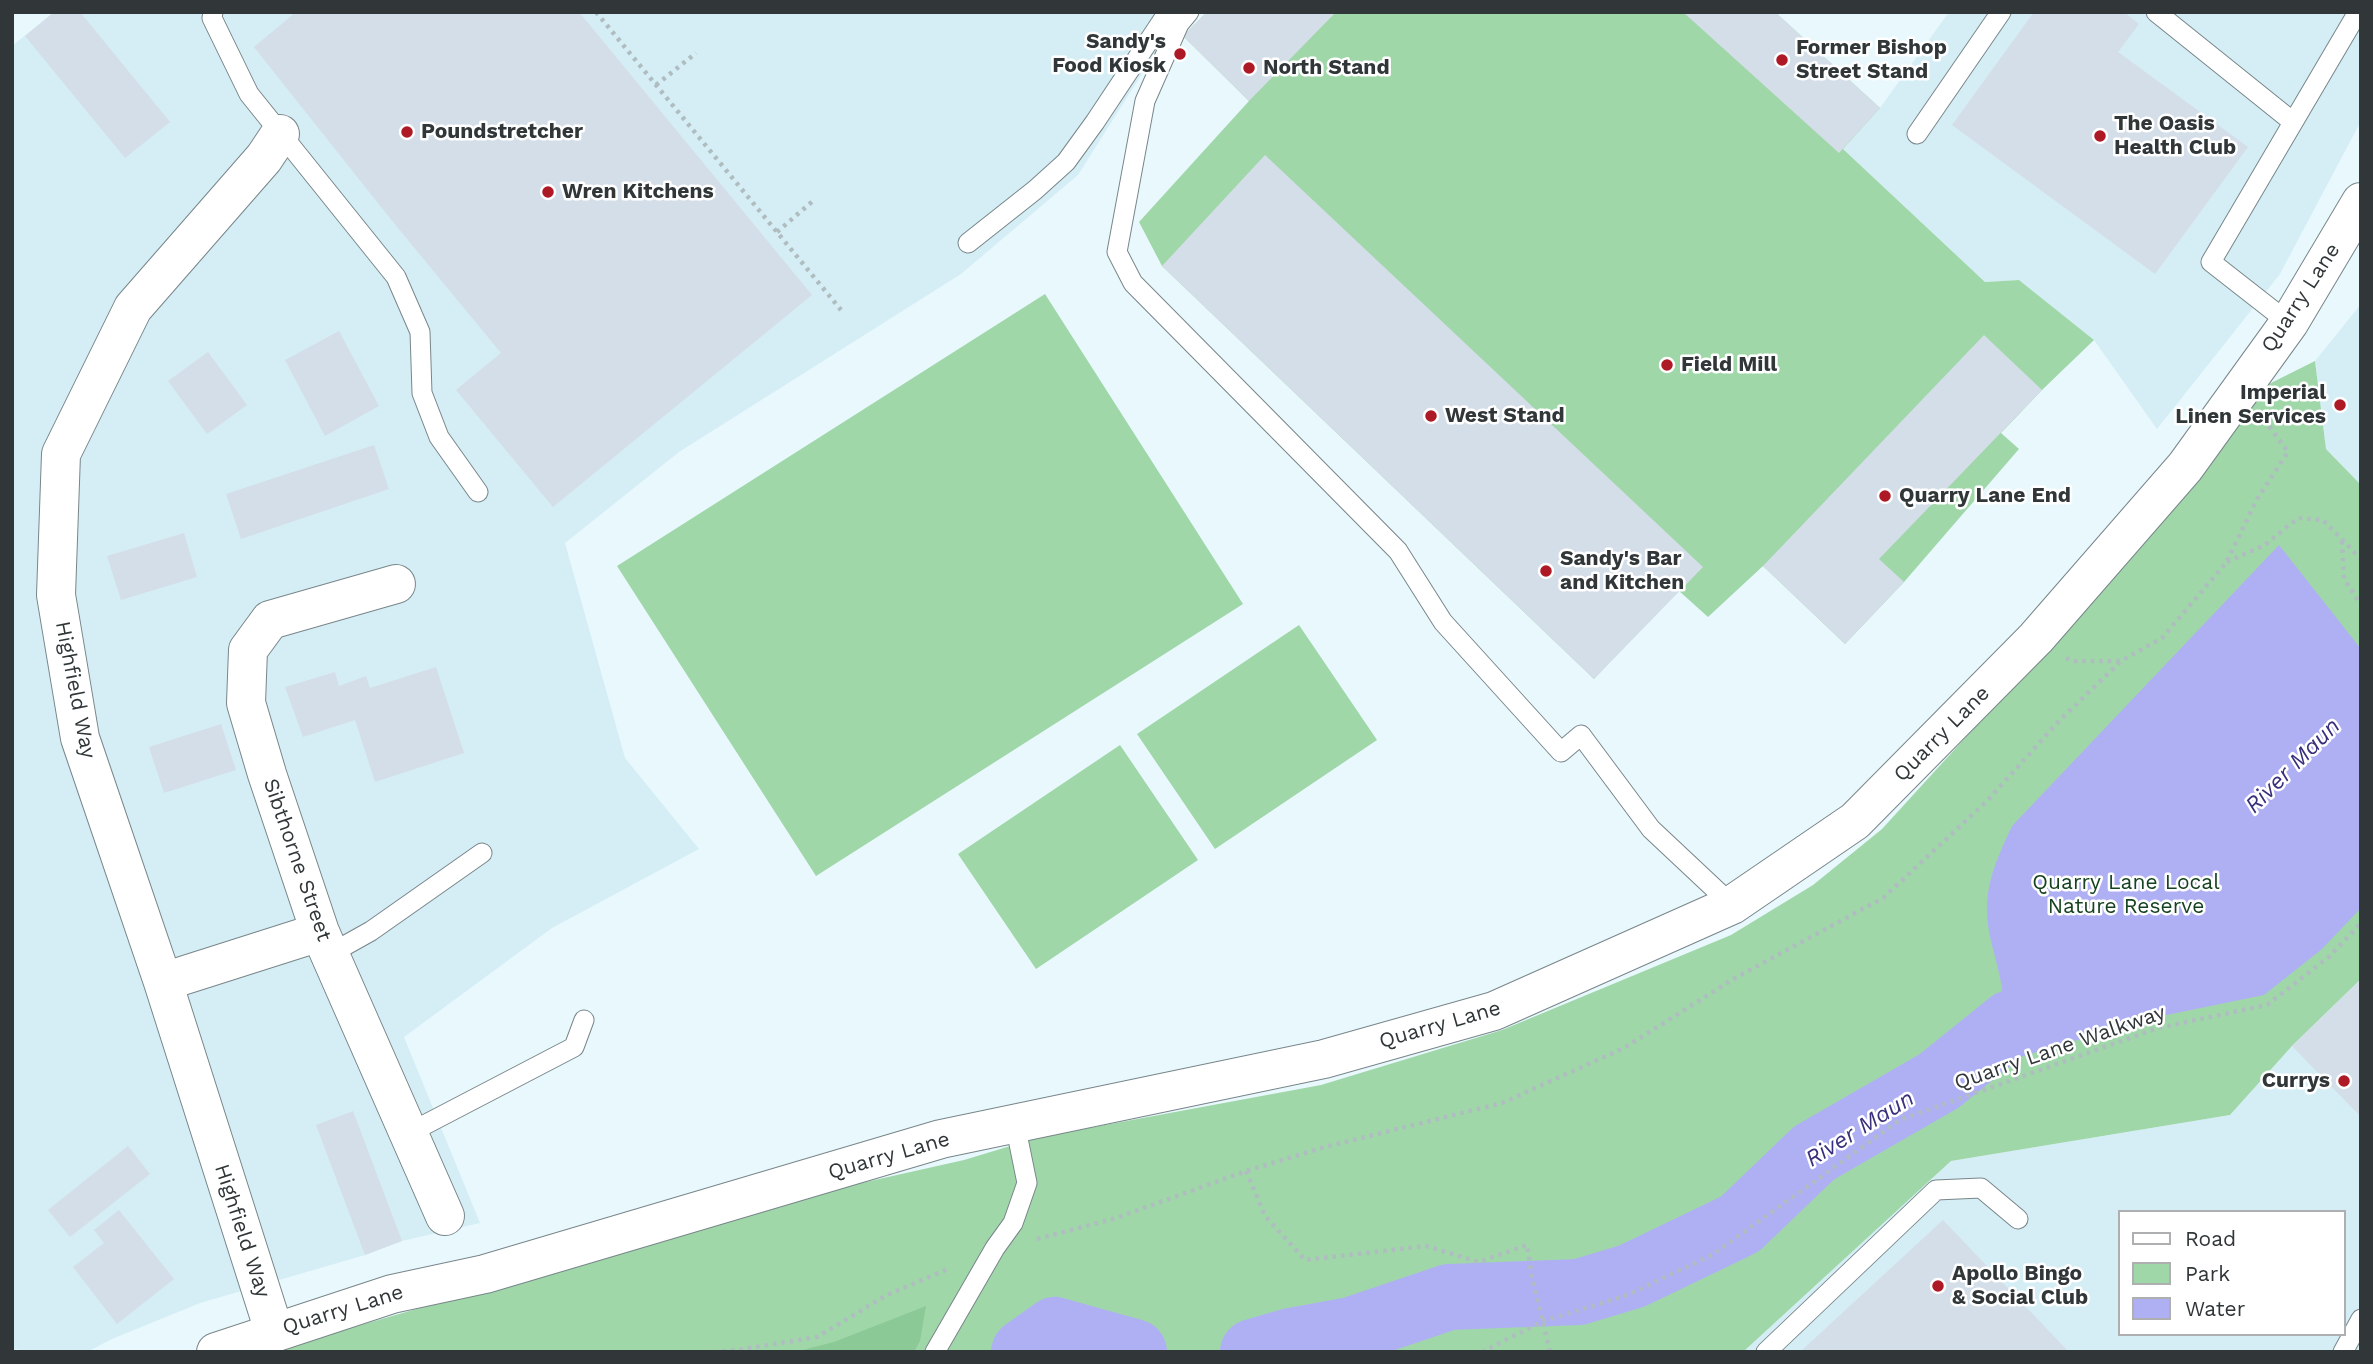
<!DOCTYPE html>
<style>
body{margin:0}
#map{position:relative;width:2373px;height:1364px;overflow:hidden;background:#e8f8fd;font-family:"Work Sans",sans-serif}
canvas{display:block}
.frame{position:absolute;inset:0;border:14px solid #313739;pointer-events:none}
.legend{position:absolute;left:2118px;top:1210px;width:228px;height:126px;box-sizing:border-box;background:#fff;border:2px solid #adafb0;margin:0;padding:9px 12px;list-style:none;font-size:21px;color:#313739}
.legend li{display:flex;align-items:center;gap:14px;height:35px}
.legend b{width:35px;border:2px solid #adafb0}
</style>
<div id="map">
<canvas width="2373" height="1364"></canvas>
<div class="frame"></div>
<ul class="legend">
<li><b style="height:9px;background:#fff"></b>Road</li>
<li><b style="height:19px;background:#a0d7a9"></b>Park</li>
<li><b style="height:19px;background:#afb0f4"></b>Water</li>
</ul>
</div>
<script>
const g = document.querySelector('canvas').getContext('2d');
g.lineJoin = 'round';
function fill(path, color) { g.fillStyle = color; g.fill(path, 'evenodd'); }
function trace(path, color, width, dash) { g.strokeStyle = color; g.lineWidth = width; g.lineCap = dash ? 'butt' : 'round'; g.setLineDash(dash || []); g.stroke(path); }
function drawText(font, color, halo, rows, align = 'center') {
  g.font = font + ' "Work Sans",sans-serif'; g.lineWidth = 5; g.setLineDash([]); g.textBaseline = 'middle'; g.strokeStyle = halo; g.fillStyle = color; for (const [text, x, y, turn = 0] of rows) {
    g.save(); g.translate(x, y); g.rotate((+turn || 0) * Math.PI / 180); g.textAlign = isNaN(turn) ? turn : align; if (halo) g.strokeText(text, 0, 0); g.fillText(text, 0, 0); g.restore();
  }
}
fill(new Path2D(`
 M54,12h1127l-103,163 -117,99 -282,178 -114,91 60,215 74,91 -147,79 -148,109 76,186 -78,18 -37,14 -165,48 -88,36 -25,13h-66l-4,-3 -5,2v-1305z
 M1949,12h412v109l-81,153 -123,155 -63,-89 -75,-60 -34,2 -142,-133 37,-41z
 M2361,304v181l-35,-36 -11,-88z
 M2361,979v373h-618l208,-191 279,-46 62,-69zM2119,1212h224v122h-224z`), '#d5eef5');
fill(new Path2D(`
 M1207,12h568l105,96 -37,41 142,133 34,-2 75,60 -52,50 -41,43 18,16 -115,133 -59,62 -82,-78 -55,51 -30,-27 -84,89 -432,-413 -23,-44 110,-121 -66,-65z
 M1045,294l198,310 -427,272 -199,-310z
 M2315,361l11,88 35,36v494l-69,67 -62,69 -279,46 -208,191h-1476l563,-162 134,-30 76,-23 281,-52 181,-55 229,-95 82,-50 69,-56 136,-149 229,-285z
 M1299,625l78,115 -162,109 -78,-115z
 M1120,745l78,115 -162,109 -78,-115z`), '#a0d7a9');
fill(new Path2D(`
 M926,1306l-6,35 -6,11h-119l39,-10z`), '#8bc996');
fill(new Path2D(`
 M2279,545l82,104v259l-39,41 -58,46 -112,23 -213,63c4,-9 9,-22 15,-28 13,-14 42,-21 48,-43 5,-23 -12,-63 -14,-86 -5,-36 9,-66 24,-98z`), '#afb0f4');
trace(new Path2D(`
 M1024,1352l31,-22 79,22
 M1253,1352l38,-11 60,-11 98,-33 130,-5 53,-16 108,-52 74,-71 125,-72 72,-58`), '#afb0f4', 66);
fill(new Path2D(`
 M54,12h26l90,110 -45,36 -100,-122z
 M296,12h283l233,283 -259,212 -97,-117 45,-37 -112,-136 -135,-170z
 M1207,12h129l-87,89 -66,-65z
 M1683,12h92l105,96 -41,45z
 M2034,12h90l15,12 -21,28 130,95 -93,127 -203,-149z
 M1265,155l438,412 -109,112 -432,-413z
 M339,331l40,75 -54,30 -40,-76z
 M1984,335l58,55 -163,169 25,23 -59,62 -82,-78z
 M208,352l39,53 -40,29 -39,-53z
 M374,445l15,44 -148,50 -15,-45z
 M184,533l13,44 -76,23 -14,-44z
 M436,667l28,86 -89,29 -20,-62 -52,17 -18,-50 50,-15 4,14 27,-10 4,12z
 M221,724l15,46 -72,23 -15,-46z
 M2361,979v138l-69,-71z
 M353,1111l49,130 -37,14 -49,-130z
 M128,1146l22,28 -80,63 -22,-27z
 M119,1210l55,69 -57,45 -44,-57 31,-24 -10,-13z
 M1943,1220l126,132h-269z`), '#d4dee8');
const lane = new Path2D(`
 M213,12l-1,6 37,76 147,183 24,55 2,61 17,44 39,55
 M1189,12l-10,12 -34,77 -28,151 16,31 265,268 45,71 118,130 20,-17 70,94 81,76
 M2156,12l137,110
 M1917,134l84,-122
 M968,243l67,-53 31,-28 29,-40 73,-110
 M2289,323l-78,-61 147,-250
 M330,954l41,-23 111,-78
 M409,1133l165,-86 10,-27
 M935,1352l60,-104 18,-25 14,-40 -12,-59
 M1766,1352l170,-162 45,-2 37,31
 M2343,1352l18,-33`);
const street = new Path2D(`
 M396,584l-126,36 -22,30 -2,53 21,71 53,158 125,284
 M163,982l157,-50
 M274,1331l-111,-349 -83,-244 -24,-143 5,-141 72,-146 131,-150 16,-24`);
const secondary = new Path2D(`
 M216,1352l176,-58 93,-20 456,-135 383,-80 170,-48 238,-106 123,-84 181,-183 149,-171 104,-144 72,-121`);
trace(lane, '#78868a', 21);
trace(street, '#78868a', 40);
trace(secondary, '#78868a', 40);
trace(new Path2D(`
 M596,12l245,298
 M656,85l40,-32
 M777,232l37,-32
 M2342,541l2,38 17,26
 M2227,562l38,-17 33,-27 25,2 38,39
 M2066,658l6,3h49l41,-23 64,-75 31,-64 31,-47 -22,-30
 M1246,1171l19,45 40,44 121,-14 53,16 48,-17 5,32 18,75
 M1037,1239l76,-20 133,-48 79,-24 177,-44 122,-55 111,-70 148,-80 104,-97 72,-80 62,-60
 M714,1352l24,-2 79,-13 70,-42 63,-27
 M1482,1352l61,-31 84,-26 85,-40 188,-135 258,-92 109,-23 63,-49 31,-33`), '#afbcc0', 4.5, [3.5, 5]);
trace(lane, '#fff', 19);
trace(street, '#fff', 38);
trace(secondary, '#fff', 38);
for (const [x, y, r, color] of [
 [1180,54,7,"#ad1a26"],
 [1782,60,7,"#ad1a26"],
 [1249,68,7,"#ad1a26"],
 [407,132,7,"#ad1a26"],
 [2100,136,7,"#ad1a26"],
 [548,192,7,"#ad1a26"],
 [1667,365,7,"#ad1a26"],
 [2340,405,7,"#ad1a26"],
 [1431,416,7,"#ad1a26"],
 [1885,496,7,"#ad1a26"],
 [1546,571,7,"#ad1a26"],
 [2344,1081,7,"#ad1a26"],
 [1938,1286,7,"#ad1a26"]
]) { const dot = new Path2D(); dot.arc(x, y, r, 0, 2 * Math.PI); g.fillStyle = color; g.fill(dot); trace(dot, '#fff', 2.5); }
drawText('bold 21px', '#313739', '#fff', [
 ["Sandy's",1166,42,"right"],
 ["Food Kiosk",1166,66,"right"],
 ["Former Bishop",1796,48],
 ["Street Stand",1796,72],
 ["North Stand",1263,68],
 ["The Oasis",2114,124],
 ["Health Club",2114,148],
 ["Poundstretcher",421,132],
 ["Wren Kitchens",562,192],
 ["Field Mill",1681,365],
 ["Imperial",2326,393,"right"],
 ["Linen Services",2326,417,"right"],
 ["West Stand",1445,416],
 ["Quarry Lane End",1899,496],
 ["Sandy's Bar",1560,559],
 ["and Kitchen",1560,583],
 ["Currys",2330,1081,"right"],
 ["Apollo Bingo",1952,1274],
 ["& Social Club",1952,1298]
], 'left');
drawText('21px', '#313739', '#fff', [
 ["Quarry Lane",2301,298,-57],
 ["Highfield Way",75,690,79],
 ["Quarry Lane",1942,734,-45],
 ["Sibthorne Street",297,860,71],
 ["Quarry Lane",1440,1025,-16],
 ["Quarry Lane Walkway",2060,1048,-19],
 ["Quarry Lane",889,1156,-16],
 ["Highfield Way",242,1231,72],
 ["Quarry Lane",343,1310,-17]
]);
drawText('21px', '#154221', '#fff', [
 ["Quarry Lane Local",2126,883],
 ["Nature Reserve",2126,907]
]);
drawText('italic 23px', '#39307d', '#fff', [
 ["River Maun",2293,766,-45],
 ["River Maun",1860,1129,-32]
]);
</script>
